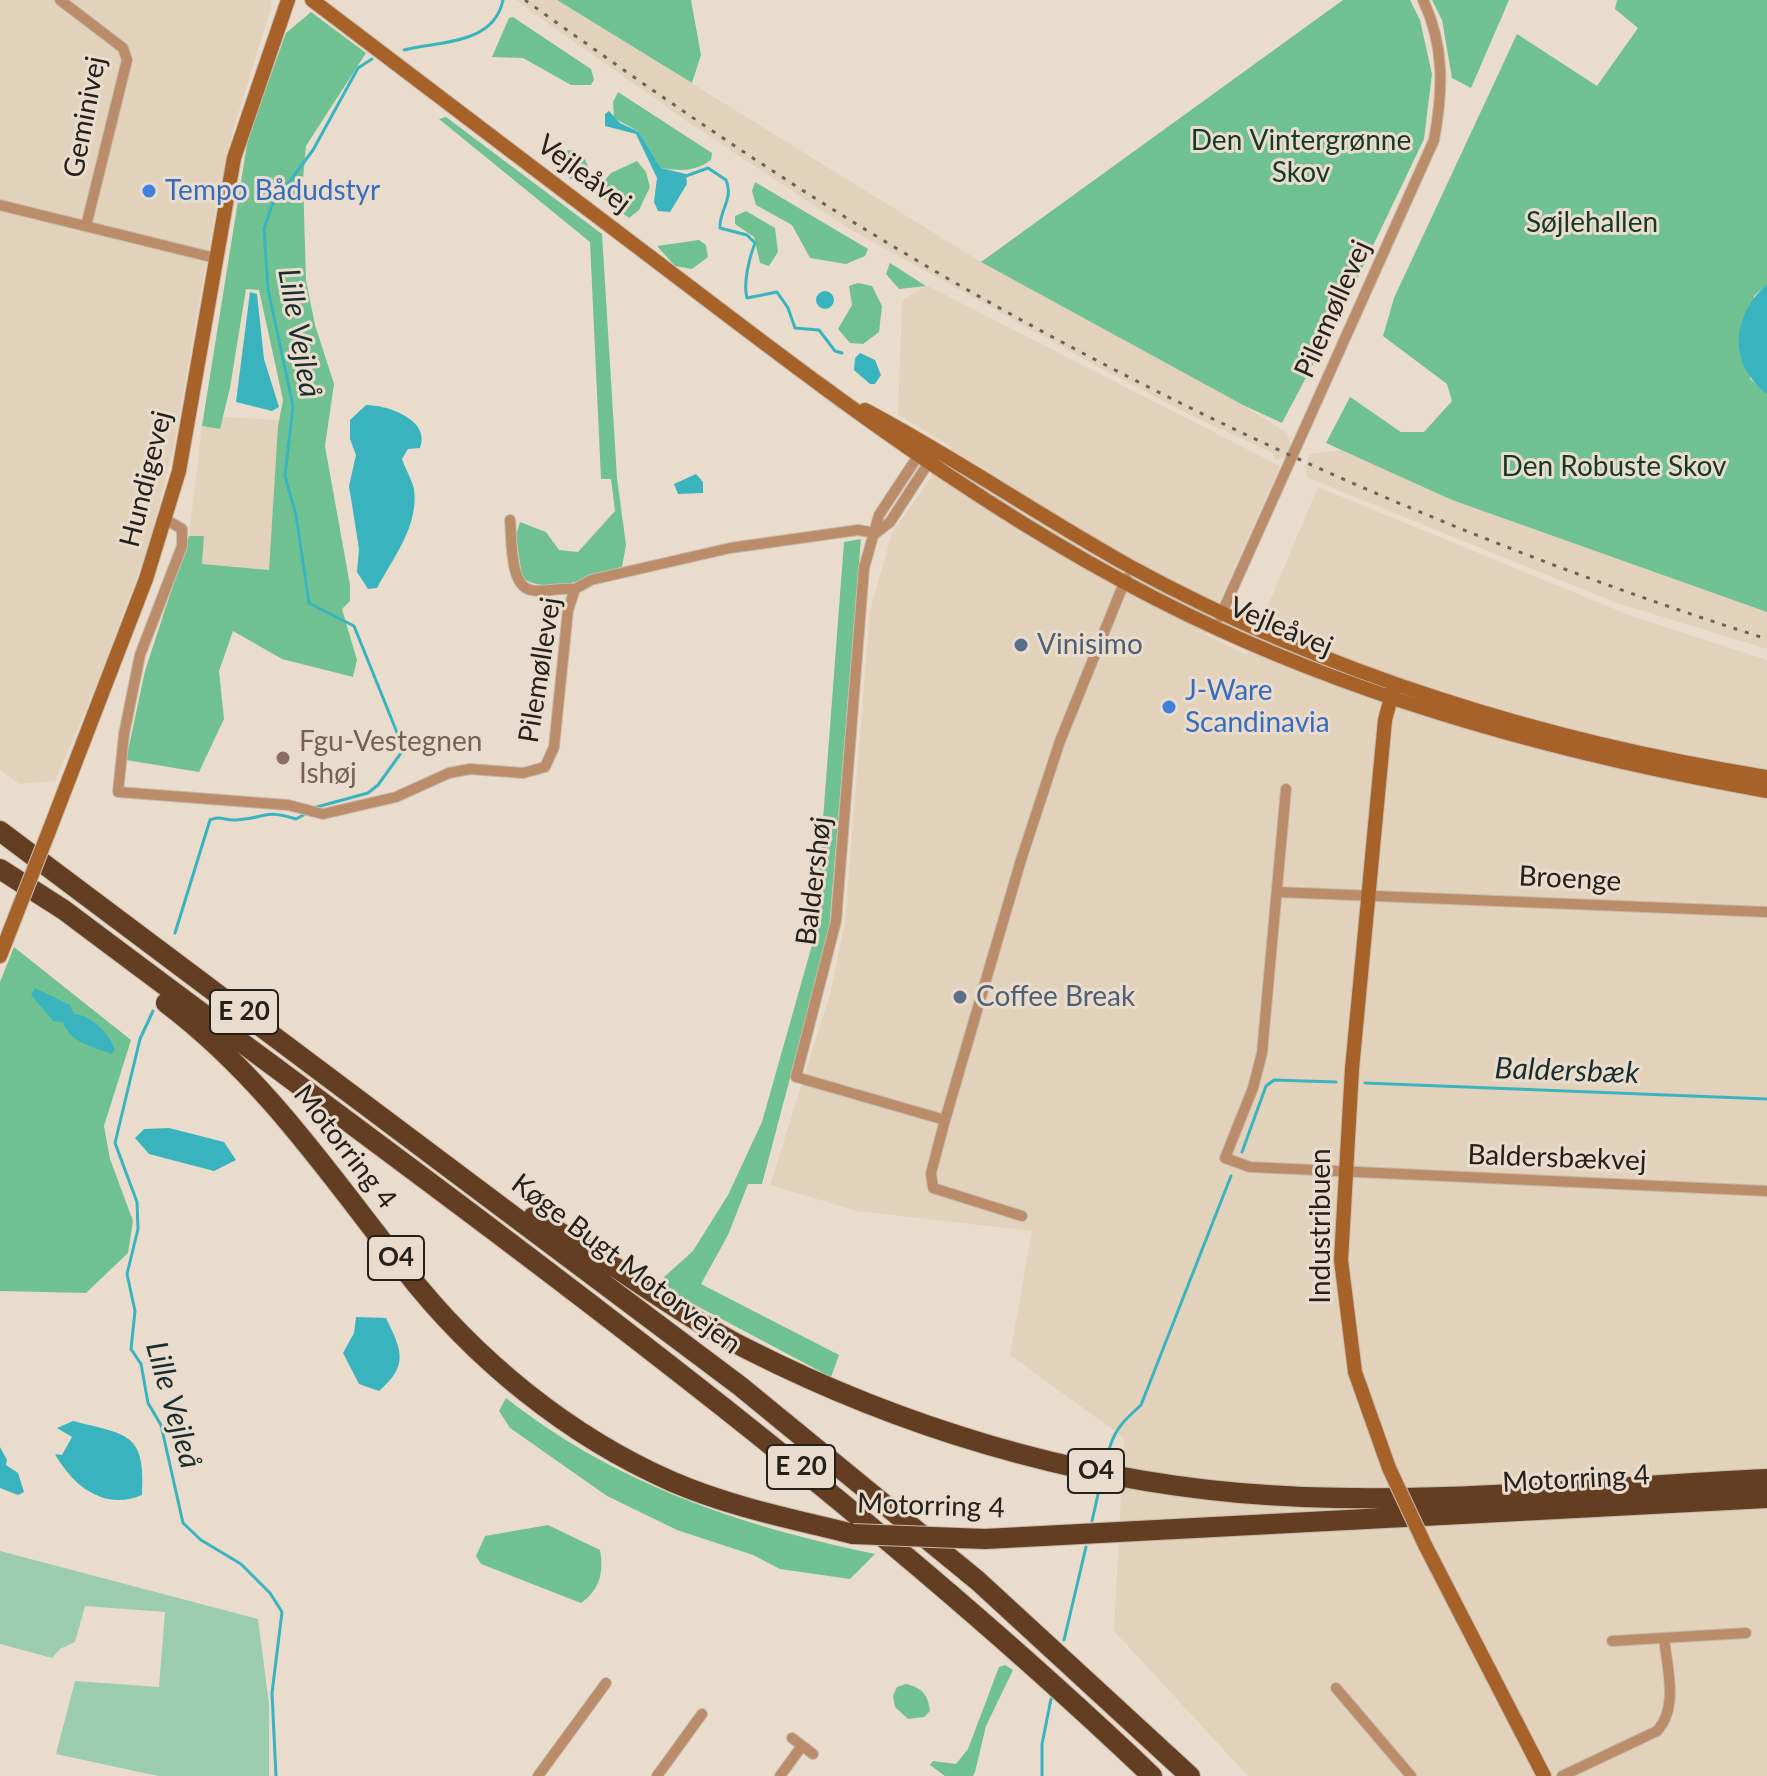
<!DOCTYPE html>
<meta charset="utf-8">
<style>
body{margin:0}
canvas{display:block;background:#e9dccc}
</style>
<canvas width="1767" height="1776"></canvas>
<script>
const g = document.querySelector('canvas').getContext('2d');
g.lineJoin = 'round';
function fill(path, color) { g.fillStyle = color; g.fill(path, 'evenodd'); }
function trace(path, color, width, dash) { g.strokeStyle = color; g.lineWidth = width; g.lineCap = dash ? 'butt' : 'round'; g.setLineDash(dash || []); g.stroke(path); }
function drawText(font, color, halo, rows, align = 'center') {
  g.font = font + ' Lato,sans-serif'; g.lineWidth = 6; g.setLineDash([]); g.textBaseline = 'middle'; g.strokeStyle = halo; g.fillStyle = color; for (const [text, x, y, turn = 0] of rows) {
    g.save(); g.translate(x, y); g.rotate((+turn || 0) * Math.PI / 180); g.textAlign = isNaN(turn) ? turn : align; if (halo) g.strokeText(text, 0, 0); g.fillText(text, 0, 0); g.restore();
  }
}
fill(new Path2D(`
 M0,0h270l1,8 -39,126 -15,68 -43,244 -25,99 -52,139 -42,97 -36,3 -19,-14z
 M515,0h42l424,262 262,143 44,28 4,12 -4,11 -11,4 -5,-8 -81,-37 -97,-51 -240,-133 -162,-107z
 M926,285l354,181 -75,168 42,21 71,-168 311,128 138,45v1116h-519l-134,-145 10,-193 -114,-83 22,-124 -175,-20 -87,-26 60,-191 15,-72 25,-311 22,-78 60,-86 -54,-32 4,-114z
 M223,417l56,3 -10,151 -67,-7 2,-28h-15l13,-110 17,3z
 M1342,450l110,50 315,112v37l-153,-47 -306,-124 -3,-12 4,-12z`), '#e3d2bb');
fill(new Path2D(`
 M0,1551l258,68 11,85v72h-111l-102,-22 19,-73 84,6 6,-75 -80,-6 -10,36 -15,7 -8,9 -52,-14z`), '#9bccad');
fill(new Path2D(`
 M557,0h134l10,55 -9,28z
 M1343,0h67l10,20 12,54 -8,65 -75,157 -67,127 -39,-18 -262,-143z
 M1432,0h77l-38,88 -19,-10 -10,-58z
 M1617,0h150v284l-13,12 -4,83 17,15v218l-315,-112 -126,-57 24,-46 51,35h23l28,-31 -5,-17 -64,-48 11,-38 123,-264 80,52 41,-58 -23,-19z
 M311,12l55,41 -60,93 -3,33 3,101 9,45 19,59 -9,62 25,139v16l-8,8 15,51 -4,17 -71,-18 -49,-28 -14,40 5,48 -25,53 -73,-12 19,-89 44,-135h15l-2,28 67,6 9,-144 5,-26 -24,-110 -13,-1 -16,99 -10,41 -18,-3 46,-288 38,-105z
 M513,17l78,52 3,11 -3,5h-20l-48,-27 -31,-1 17,-39z
 M618,92l94,61 -1,7c-17,12 -30,11 -50,8l-22,-36 -25,-14 -1,-16z
 M446,117l156,117 15,244 9,67 -4,22c-31,10 -71,29 -100,11l-6,-43 4,-13 26,10 13,18 19,2 37,-41 -4,-32h-10l-11,-237 -151,-123z
 M572,150l12,8 6,12 -7,13 -14,-5 -8,-17 2,-10z
 M637,161l9,11 4,15 -11,23 -10,8 -27,-20 -2,-12 11,-13z
 M755,182l113,67 -3,7 -19,8 -36,-6 -18,-33 -36,-20 -4,-14z
 M746,211l29,17 3,24 -9,14 -9,-3 -6,-26 -19,-13v-8z
 M699,240l7,5 2,12 -16,12 -17,-3 -18,-20z
 M890,263l36,23 -27,3 -13,-15z
 M858,283l14,3 10,20 -3,26 -16,12 -13,-1 -12,-14 14,-24 -3,-19z
 M861,539l-32,391 -67,254h-14l-20,51 -27,49 138,71 -8,22 -166,-88 -2,-11 30,-27 35,-56 34,-73 52,-184 30,-396z
 M14,947l117,93 -27,86 6,33 23,62 -5,32 -42,40 -86,-2v-309z
 M506,1398c109,86 235,128 369,156l-25,25 -70,-10 -27,-14 -76,-25 -70,-34 -97,-68 -11,-17z
 M548,1525l52,25c4,22 0,40 -19,53l-100,-39 -5,-8 9,-20z
 M1005,1665l8,5 -27,56 -11,46 -2,4h-28l-15,-11 3,-4 23,3 12,-15 31,-82z
 M906,1684c17,4 22,11 24,27l-6,6 -16,2 -13,-12 -2,-11 4,-9z`), '#70c192');
fill(new Path2D(`
 M609,111l11,12 19,9 22,36 25,6 1,10 -17,28 -12,-1 -4,-9 3,-24 -21,-44 -31,-8v-12z
 M1767,284v110c-39,-30 -36,-78 0,-110z
 M816 300a9 9 0 1 1 18 0a9 9 0 1 1-18 0Z
 M250,292l7,2 7,65 15,48 -7,4 -36,-9z
 M860,353l15,7 6,15 -6,9h-5l-16,-14 1,-12z
 M366,405c22,0 65,15 54,43l-12,1 -6,10c3,9 10,21 12,30 5,37 -21,69 -37,99l-9,1 -11,-17 2,-23 -10,-63 7,-31 -6,-16v-19z
 M696,474l7,8v11l-25,1 -4,-10z
 M35,988l35,17 4,9c17,1 36,20 41,36l-3,4c-19,-7 -42,-11 -49,-32l-10,-1 -22,-26z
 M169,1128l55,14 12,18 -22,11 -65,-17 -14,-16 9,-9z
 M356,1317l30,1c16,33 23,47 -7,73l-20,-7 -16,-31 11,-20z
 M73,1421c53,14 73,10 69,74 -38,16 -69,-9 -87,-41l7,1 10,-18 -15,-9z
 M0,1447l7,13 -1,5 12,8 6,19 -6,3 -18,-7z`), '#39b4bf');
trace(new Path2D(`
 M404,50c35,-9 90,-5 99,-50
 M686,176l22,-8 18,12c8,19 -7,30 -6,48l27,7 8,8c-6,15 -12,41 -8,55l30,-6 11,16 7,20 24,2 16,21 7,2
 M313,808l55,-15 10,-8 23,-32 -3,-18 -44,-109 -45,-23 -13,-88 -11,-39 8,-70 -25,-117 -4,-60 8,-24 41,-55 45,-82 14,-9
 M175,933l35,-113c10,-5 16,1 26,0 31,-1 25,-12 60,-1l11,-6
 M153,1011l-13,28 -25,104 22,59 1,27 -11,45 8,37 -4,38 10,15 7,39 13,22 22,98 18,17 40,24 29,29 12,19 -10,81 4,83
 M1365,1083l402,16
 M1242,1152l24,-66 8,-6 62,2
 M1107,1457c6,-26 15,-35 34,-52l90,-229
 M1092,1521l9,-40
 M1064,1640l22,-93
 M1042,1775v-31l9,-45`), '#39b4bf', 3);
const street = new Path2D(`
 M60,0l63,48 4,12 -41,166
 M0,205l215,53
 M924,453l-6,3 -39,59 -15,53 -28,353 -40,156 149,43 76,-260 39,-119 66,-163
 M165,519l17,10v17l-42,109 -16,79 -6,58 170,13 35,9 73,-17 53,-24 21,-4 53,4 22,-6 9,-20 14,-137 7,-21 16,-9 139,-32 128,-18 18,3
 M510,520c2,17 -1,66 21,70 13,3 30,-3 44,-1
 M876,533l14,-11 41,-63
 M1220,617l214,-477c9,-48 11,-94 -11,-140
 M1286,789l-24,264 -9,35 -28,70 25,9 517,24
 M1277,892l490,20
 M945,1120l-14,53 2,15 89,28
 M1612,1641l134,-8
 M1336,1688l75,88
 M792,1738l21,16
 M538,1776l68,-93
 M657,1776l45,-62
 M780,1776l22,-30
 M1562,1776l95,-45c22,-24 10,-63 7,-93`);
const secondary = new Path2D(`
 M312,0c130,99 260,197 390,296 163,124 328,247 516,333 174,80 361,129 549,162
 M865,410c91,48 176,107 266,157 196,107 416,175 636,210
 M49,831l97,-252 33,-108 55,-313 54,-158
 M0,956l16,-41
 M1389,1468l-34,-96 -14,-112 11,-191 33,-349 8,-30
 M1425,1545l119,231`);
const highway = new Path2D(`
 M0,831l740,555 238,195 212,195
 M0,869l64,41c371,279 751,545 1088,866
 M166,1003c98,74 163,171 238,266 70,90 164,167 269,213 58,25 120,37 180,52
 M533,1217c75,40 140,95 216,133 152,77 321,128 491,143 172,15 355,-6 527,-14
 M985,1539l782,-41`);
trace(street, '#c6baac', 12);
trace(secondary, '#c6baac', 16);
trace(highway, '#c6baac', 22);
trace(street, '#bb8c6a', 10);
trace(secondary, '#a66229', 14);
trace(highway, '#633e22', 20);
trace(new Path2D(`
 M525,0c109,78 219,155 333,225 285,175 591,313 909,414`), '#6a6359', 3, [4, 8]);
const secondaryBridge = new Path2D(`
 M16,915l33,-84
 M1389,1468l36,77`);
const highwayBridge = new Path2D(`
 M853,1534l132,5`);
trace(secondaryBridge, '#c6baac', 16, []);
trace(highwayBridge, '#c6baac', 22, []);
trace(secondaryBridge, '#a66229', 14);
trace(highwayBridge, '#633e22', 20);
for (const [x, y, r, color] of [
 [149,191,8,"#3f7fe0"],
 [1021,645,8,"#5c6f8a"],
 [1169,707,8,"#3f7fe0"],
 [283,758,8,"#8d6e63"],
 [960,997,8,"#5c6f8a"]
]) { const dot = new Path2D(); dot.arc(x, y, r, 0, 2 * Math.PI); g.fillStyle = color; g.fill(dot); trace(dot, '#e9dccc', 3); }
for (const [x, y, w] of [
 [244,1012,68],
 [396,1258,56],
 [801,1467,68],
 [1096,1471,56]
]) { const box = new Path2D(); box.roundRect(x - w / 2, y - 22, w, 44, 6); g.fillStyle = '#e9dccc'; g.fill(box); trace(box, '#24201a', 2); }
drawText('bold 26px', '#24201a', null, [
 ["E 20",244,1012],
 ["O4",396,1258],
 ["E 20",801,1467],
 ["O4",1096,1471]
]);
drawText('28px', '#24201a', '#e9dccc', [
 ["Geminivej",85,117,-79],
 ["Vejleåvej",584,174,37],
 ["Pilemøllevej",1333,309,-66],
 ["Hundigevej",146,479,-76],
 ["Vejleåvej",1281,627,23],
 ["Pilemøllevej",540,670,-81],
 ["Broenge",1570,879,3],
 ["Baldershøj",814,881,-83],
 ["Motorring 4",345,1147,52],
 ["Baldersbækvej",1557,1158,2],
 ["Industribuen",1321,1226,-90],
 ["Køge Bugt Motorvejen",626,1264,37],
 ["Motorring 4",1576,1479,-3],
 ["Motorring 4",931,1506,2]
]);
drawText('28px', '#163926', '#e9dccc', [
 ["Den Vintergrønne",1301,141],
 ["Skov",1301,173],
 ["Søjlehallen",1592,223],
 ["Den Robuste Skov",1614,467]
]);
drawText('28px', '#366cbe', '#e9dccc', [
 ["Tempo Bådudstyr",165,191],
 ["J-Ware",1185,691],
 ["Scandinavia",1185,723]
], 'left');
drawText('28px', '#4e5e75', '#e9dccc', [
 ["Vinisimo",1037,645],
 ["Coffee Break",976,997]
], 'left');
drawText('28px', '#785e54', '#e9dccc', [
 ["Fgu-Vestegnen",299,742],
 ["Ishøj",299,774]
], 'left');
drawText('italic 30px', '#182d2f', '#e9dccc', [
 ["Lille Vejleå",299,333,80],
 ["Baldersbæk",1567,1071,2],
 ["Lille Vejleå",173,1405,74]
]);
</script>
